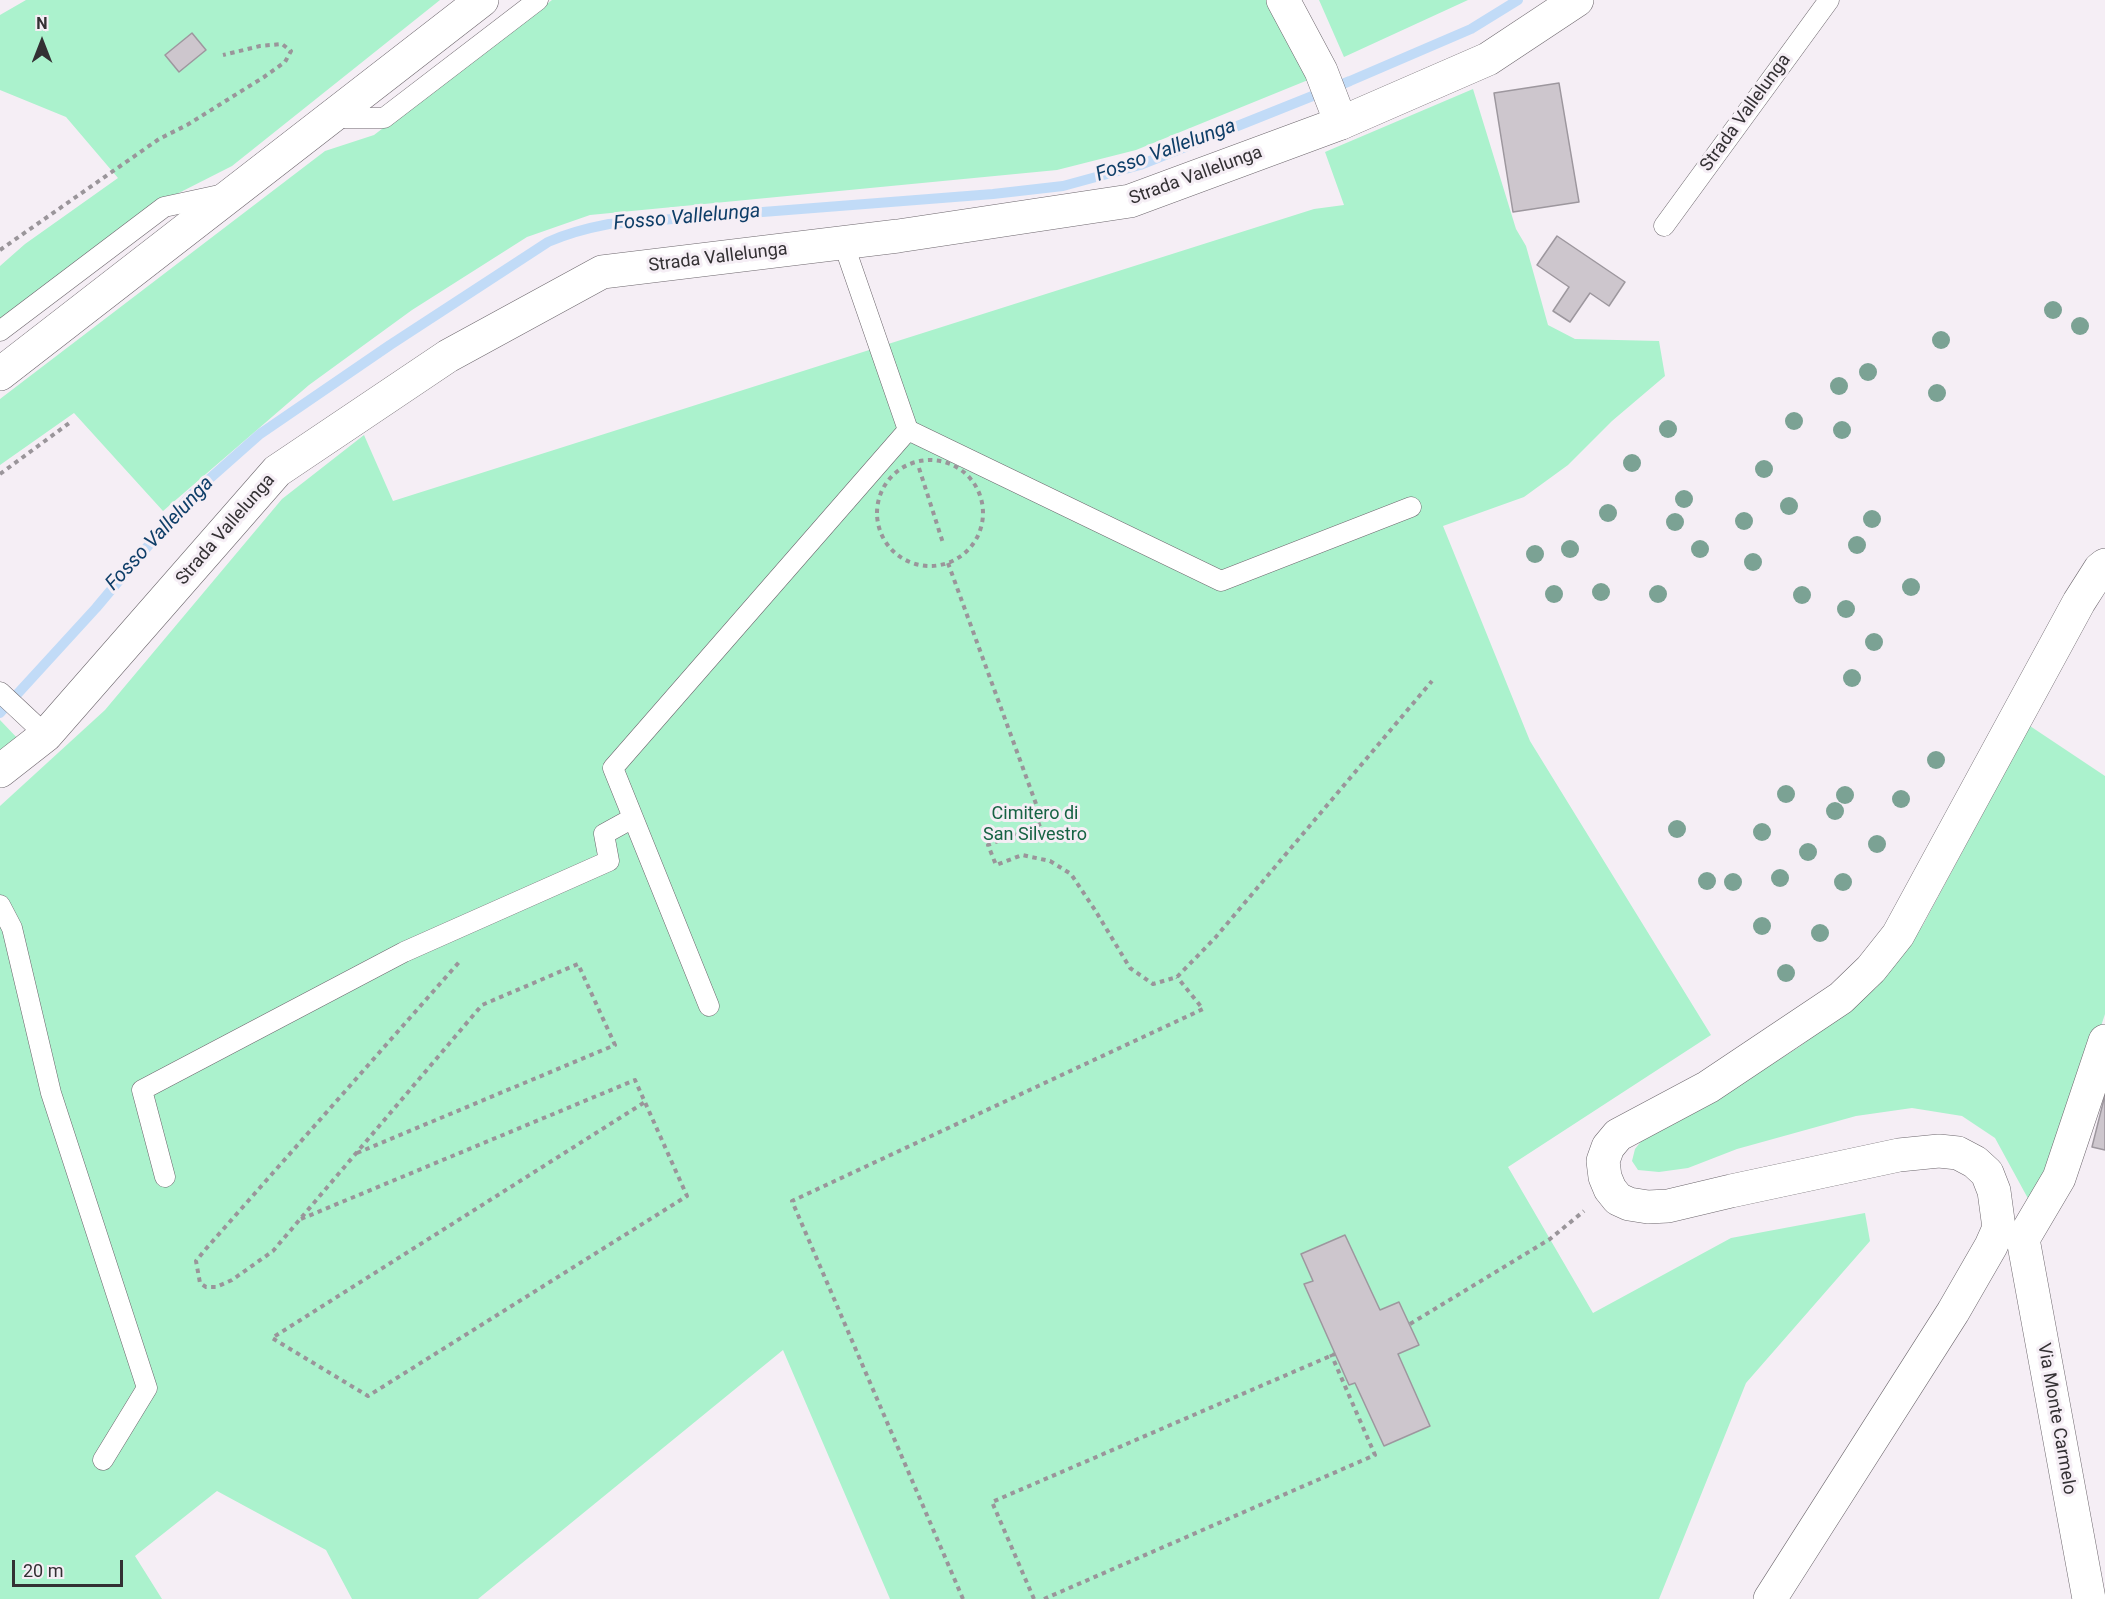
<!DOCTYPE html>
<style>
body{margin:0}
#map{position:relative;width:2105px;height:1599px;overflow:hidden;background:#f5eef5;font-family:Roboto,sans-serif}
canvas{display:block}
.north{position:absolute;left:12px;top:12px;width:60px;height:60px;-webkit-text-stroke:4px #f5eef5;paint-order:stroke;rotate:0deg;font-size:16px;font-weight:700;line-height:24px;text-align:center;color:#333033}
.north::after{content:'';display:block;margin:auto;width:21px;height:27px;background:#333033;clip-path:polygon(50% 0,100% 100%,50% 72%,0 100%)}
.scale{position:absolute;left:12px;top:1560px;width:111px;height:27px;box-sizing:border-box;border:3px solid #333033;border-top:0;padding-left:8px;font-size:18px;line-height:21px;white-space:nowrap;color:#333033;-webkit-text-stroke:4px #f5eef5;paint-order:stroke}
</style>
<div id="map">
<canvas width="2105" height="1599"></canvas>
<div class="north">N</div>
<div class="scale">20 m</div>
</div>
<script>
const g = document.querySelector('canvas').getContext('2d');
g.lineJoin = 'round';
function fill(path, color) { g.fillStyle = color; g.fill(path, 'evenodd'); }
function trace(path, color, width, dash) { g.strokeStyle = color; g.lineWidth = width; g.lineCap = dash ? 'butt' : 'round'; g.setLineDash(dash || []); g.stroke(path); }
function drawText(font, color, halo, rows, align = 'center') {
  g.font = font + ' Roboto,sans-serif'; g.lineWidth = 6; g.setLineDash([]); g.textBaseline = 'middle'; g.strokeStyle = halo; g.fillStyle = color; for (const [text, x, y, turn = 0] of rows) {
    g.save(); g.translate(x, y); g.rotate((+turn || 0) * Math.PI / 180); g.textAlign = isNaN(turn) ? turn : align; if (halo) g.strokeText(text, 0, 0); g.fillText(text, 0, 0); g.restore();
  }
}
fill(new Path2D(`
 M26,0h414l-208,166 -71,36 -161,122v-58l25,-22 93,-66 -52,-61 -66,-27v-75z
 M552,0h719l42,78 -177,72 -79,20 -467,45 -63,22 -115,73 -103,75 -146,126 -89,-98 -74,52v-66l325,-248 49,-16z
 M1319,0h149l-124,57z
 M1473,89l43,140 10,17 22,79 27,14 84,2 6,35 -53,45 -44,44 -44,32 -81,29 87,215 181,294 -203,132 85,146 138,-75 134,-25 5,28 -124,142 -87,216h-769l-107,-249 -305,249h-126l-26,-49 -109,-59 -82,65 27,43h-162v-793l105,-96 177,-211 82,-64 29,66 921,-292 30,-4 -19,-53z
 M0,720l20,21 -20,15z
 M2030,726l75,50v238l-25,76 -49,114 -36,-66 -33,-22 -50,-8 -56,8 -119,33 -49,19 -29,4 -21,-2 -6,-9 3,-12 8,-10 58,-30 98,-62 77,-59 47,-63z`), '#abf2cd');
trace(new Path2D(`
 M0,713l96,-105 94,-112 70,-62 130,-89 158,-103c20,-9 40,-14 61,-18l384,-30 70,-8 77,-21 210,-84 121,-52 47,-29`), '#c1dbf7', 10);
const building = new Path2D(`
 M192,33l14,17 -27,22 -14,-17z
 M1559,83l20,119 -66,10 -19,-119z
 M1557,236l68,46 -16,24 -19,-13 -20,29 -17,-11 16,-24 -32,-22z
 M2105,1095v55l-13,-3z
 M1345,1235l35,75 19,-8 20,43 -21,9 32,72 -46,20 -29,-63 -6,2 -45,-101 9,-3 -12,-27z`);
fill(building, '#cdc6cd');
trace(building, '#9d979e', 1.5);
const lane = new Path2D(`
 M332,118h52l154,-118
 M1664,226l165,-226
 M843,242l65,188 313,151 190,-74
 M0,331l164,-124 60,-13
 M0,692l46,43
 M0,905l12,23 39,165 96,295 -44,72
 M709,1006l-96,-238 295,-338
 M165,1177l-23,-87 262,-138 205,-91 -5,-27 29,-16`);
const street = new Path2D(`
 M1283,0l38,71 20,52
 M2023,1239l66,360
 M2023,1239l36,-61 46,-137`);
const secondary = new Path2D(`
 M0,771l46,-36 231,-264 171,-115 154,-84 296,-36 232,-35 211,-78 147,-64 89,-59
 M1770,1599l183,-287 38,-66 8,-18 -5,-37 -7,-18 -12,-11 -17,-9 -19,-2 -40,4 -168,36 -63,15 -20,1 -19,-3 -11,-5 -8,-10 -5,-12 -2,-16 5,-14 10,-12 90,-48 133,-89 30,-29 27,-34 181,-333 21,-33 5,-4`);
const highway = new Path2D(`
 M0,374l482,-374`);
trace(lane, '#6d676d', 21);
trace(street, '#6d676d', 34);
trace(secondary, '#6d676d', 34);
trace(highway, '#6d676d', 34);
trace(new Path2D(`
 M0,250l159,-111 28,-14 77,-48 21,-15 6,-11 -9,-7 -22,2 -37,9
 M877 513a53 53 0 1 1 106 0a53 53 0 1 1-106 0Z
 M919,468l24,75
 M0,474l72,-53
 M948,563l95,260 -55,22 8,20 26,-10 28,6 21,13 24,36 35,58 23,16 24,-7 38,-39 217,-257
 M357,1153l258,-108 -37,-81 -96,41 -209,246 -41,29 -16,7h-10l-6,-4 -4,-22 8,-10 257,-291
 M301,1219l334,-139 52,116 -319,200 -96,-58 373,-236
 M1410,1324l140,-85 34,-28
 M963,1599l-171,-398 411,-192 -26,-32
 M1034,1599l-42,-97 343,-148
 M1044,1599l331,-144 -44,-101`), '#9a959a', 4, [4.5, 4.5]);
trace(lane, '#fff', 20);
trace(street, '#fff', 33);
trace(secondary, '#fff', 33);
trace(highway, '#fff', 33);
g.fillStyle = '#7ba294';
for (const [x, y] of [
 [2053,310],
 [2080,326],
 [1941,340],
 [1868,372],
 [1839,386],
 [1937,393],
 [1794,421],
 [1668,429],
 [1842,430],
 [1632,463],
 [1764,469],
 [1684,499],
 [1789,506],
 [1608,513],
 [1872,519],
 [1744,521],
 [1675,522],
 [1857,545],
 [1570,549],
 [1700,549],
 [1535,554],
 [1753,562],
 [1911,587],
 [1601,592],
 [1554,594],
 [1658,594],
 [1802,595],
 [1846,609],
 [1874,642],
 [1852,678],
 [1936,760],
 [1786,794],
 [1845,795],
 [1901,799],
 [1835,811],
 [1677,829],
 [1762,832],
 [1877,844],
 [1808,852],
 [1780,878],
 [1707,881],
 [1733,882],
 [1843,882],
 [1762,926],
 [1820,933],
 [1786,973]
]) { g.beginPath(); g.arc(x, y, 9, 0, 2 * Math.PI); g.fill(); }
drawText('18px', '#333033', '#f5eef5', [
 ["Strada Vallelunga",1746,113,-54],
 ["Strada Vallelunga",1196,176,-20],
 ["Strada Vallelunga",718,258,-7],
 ["Strada Vallelunga",226,530,-49],
 ["Via Monte Carmelo",2056,1419,80]
]);
drawText('18px', '#176344', '#f5eef5', [
 ["Cimitero di",1035,814],
 ["San Silvestro",1035,835]
]);
drawText('italic 20px', '#0e3e68', '#f5eef5', [
 ["Fosso Vallelunga",1166,151,-20],
 ["Fosso Vallelunga",687,218,-5],
 ["Fosso Vallelunga",160,534,-47]
]);
</script>
